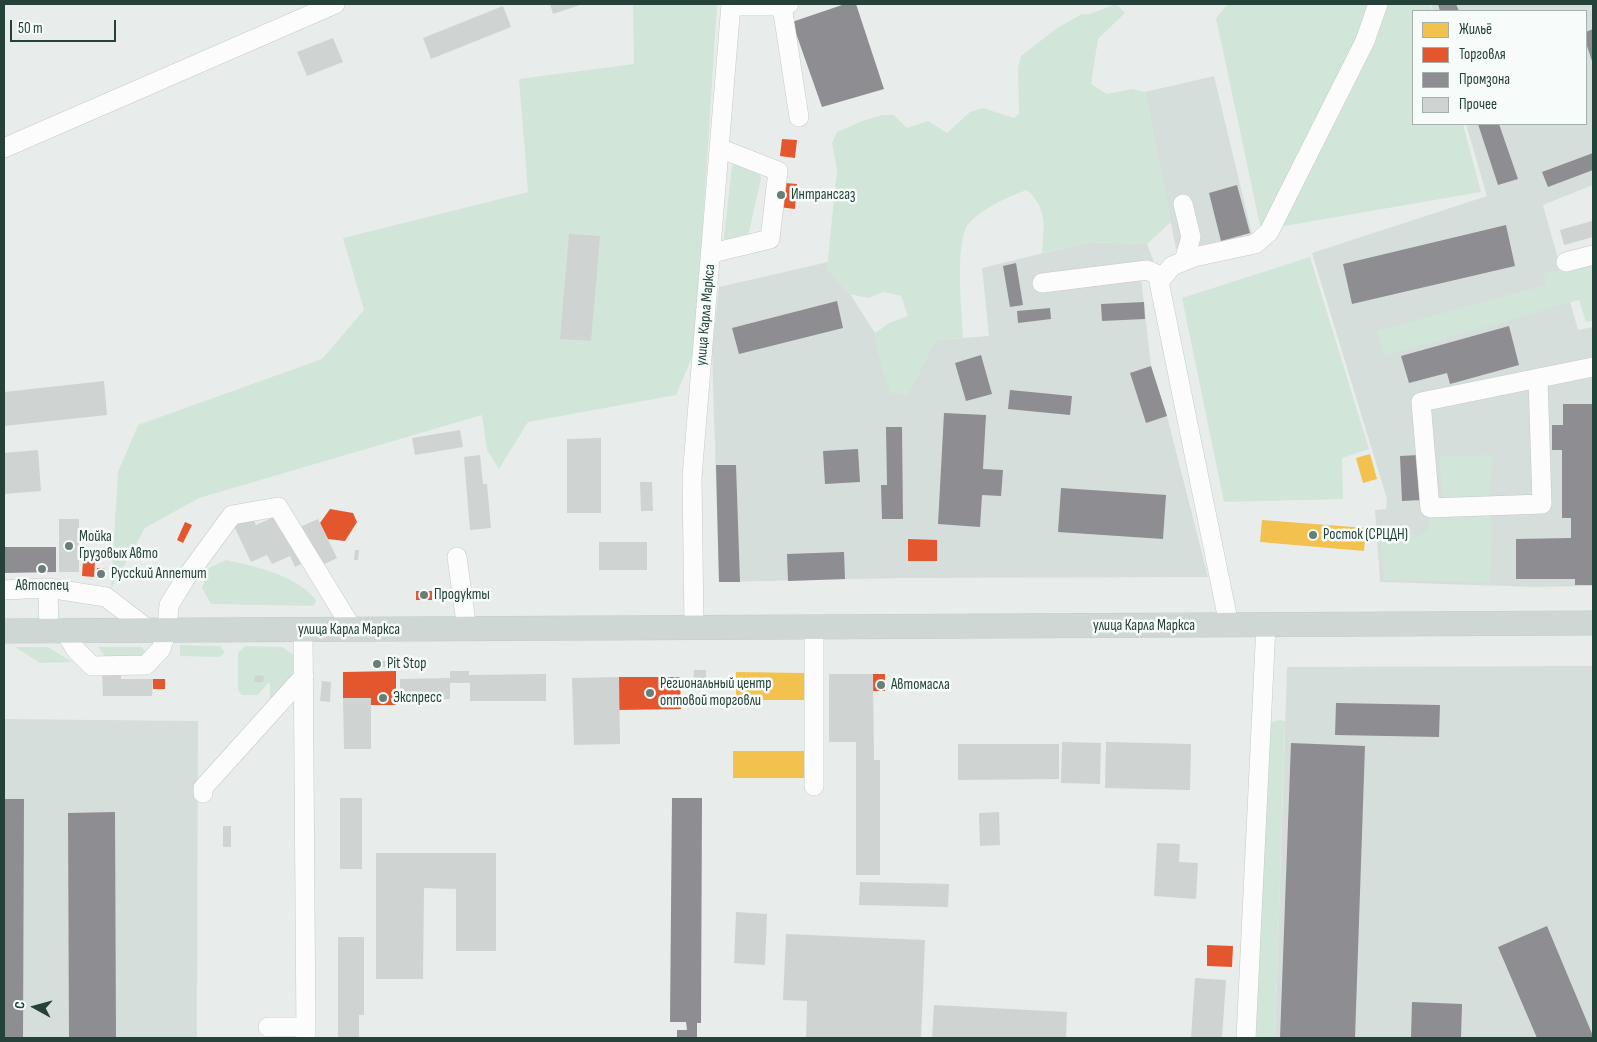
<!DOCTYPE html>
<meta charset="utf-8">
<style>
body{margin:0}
#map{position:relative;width:1597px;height:1042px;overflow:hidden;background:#e8edeb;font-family:"Sofia Sans Condensed",sans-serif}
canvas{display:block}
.frame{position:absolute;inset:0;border:5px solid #24423a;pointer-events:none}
.legend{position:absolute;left:1412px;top:10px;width:175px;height:115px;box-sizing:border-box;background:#f7fbf9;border:1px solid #a3b1ad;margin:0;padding:6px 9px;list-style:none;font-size:15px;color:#24423a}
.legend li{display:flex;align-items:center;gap:10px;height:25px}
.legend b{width:25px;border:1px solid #a3b1ad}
.north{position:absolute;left:10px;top:982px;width:50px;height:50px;-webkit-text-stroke:4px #f7fbf9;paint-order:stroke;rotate:277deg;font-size:14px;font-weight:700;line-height:20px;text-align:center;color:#24423a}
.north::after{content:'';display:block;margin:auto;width:18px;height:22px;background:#24423a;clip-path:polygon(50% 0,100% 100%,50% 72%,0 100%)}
.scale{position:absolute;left:10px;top:20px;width:106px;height:22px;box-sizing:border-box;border:2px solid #24423a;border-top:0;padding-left:6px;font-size:15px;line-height:18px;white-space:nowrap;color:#24423a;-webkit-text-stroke:4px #f7fbf9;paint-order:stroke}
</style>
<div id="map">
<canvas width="1597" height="1042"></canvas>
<div class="frame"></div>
<ul class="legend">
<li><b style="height:14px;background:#f2c14e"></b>Жильё</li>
<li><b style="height:14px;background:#e4572e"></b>Торговля</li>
<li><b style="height:14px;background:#8d8d92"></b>Промзона</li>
<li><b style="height:14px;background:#cfd4d2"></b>Прочее</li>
</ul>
<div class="north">С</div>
<div class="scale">50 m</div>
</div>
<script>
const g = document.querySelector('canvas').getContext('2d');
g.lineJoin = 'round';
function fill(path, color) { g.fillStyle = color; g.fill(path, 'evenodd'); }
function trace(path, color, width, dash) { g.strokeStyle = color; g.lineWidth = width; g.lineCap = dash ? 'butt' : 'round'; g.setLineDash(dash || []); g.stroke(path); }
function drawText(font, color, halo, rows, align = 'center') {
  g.font = font + ' "Sofia Sans Condensed",sans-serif'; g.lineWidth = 5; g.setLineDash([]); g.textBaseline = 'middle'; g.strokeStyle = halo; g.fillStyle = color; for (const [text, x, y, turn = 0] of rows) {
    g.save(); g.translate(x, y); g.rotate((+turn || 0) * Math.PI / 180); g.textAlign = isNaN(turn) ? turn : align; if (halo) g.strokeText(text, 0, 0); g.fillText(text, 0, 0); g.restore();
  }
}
fill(new Path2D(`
 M1431,4h162v181l-50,20 35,125 15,-3v259l-57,1 -156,-5 -5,-72 11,-1 1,-10 -75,-246 175,-57 -21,-72h120v-113h-153z
 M1214,76l38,158 -29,8 -47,7 -31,-157z
 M1089,242l58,2 7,18 -13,15 10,89 16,50 41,161 -303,1 -186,4 -7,-231 7,-64 109,-25 -1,6 23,26 25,39 8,38 53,-31 53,-4 -7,-68z
 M1593,666v372h-318l12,-371z
 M4,719l194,2 -1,317h-193z`), '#d6dedb');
fill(new Path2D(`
 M633,4h84l-22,346 -19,45 -148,27 -29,47 -12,-19 -5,-35 -283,83 -54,30 -34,61 7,-117 20,-47 184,-66 42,-49 -21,-72 185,-46 -9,-113 115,-15z
 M1116,4l9,9 -27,26 -7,45 16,10 26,-5 12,3 26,130 -24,22 -58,-2 -47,11c2,-26 6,-44 -15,-63 -16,5 -53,22 -61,38 -11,25 -4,81 -3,110l-27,2 -28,55 -17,-2 -8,-22 -8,-38 14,-10 19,-7 -7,-20 -17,-4 -16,6 -18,-4 -23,-26 10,-98 -5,-27 5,-11 28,-12 18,-5h11l13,13 21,-7 19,12 23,-21 13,-4 31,10 5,-4 -1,-46 3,-12 36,-28 25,-14h8z
 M1228,4h202l2,7h-19v113h50l18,68 -220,38 -45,-212z
 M736,164l24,11 1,4 -12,53 -5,7 -18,4 -2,-6 8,-71z
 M1310,257l59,192 -27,9 1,41 -119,3 -42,-204z
 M1593,261v60l-7,1 -7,-22 -195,56 -7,-25 169,-46 -2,-11z
 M1493,455l-4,43 -47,2 -2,-44z
 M1485,513l5,3 2,9 -2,57 -106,-2 -3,-47 20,-2 18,5c9,-6 12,-11 10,-21z
 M226,560c29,6 70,15 90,40l-1,4 -4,2 -100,-2 -9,-16 7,-20z
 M180,645l40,1 5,7 -6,4 -39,-1z
 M245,646l37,1 16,11 3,17 -31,27v-19h-2l-10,12h-16l-4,-5v-37z
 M15,647h33l24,15 -32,1z
 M98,647h44l6,9h-43z
 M1279,720l6,1 -10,317h-19l12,-315z`), '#d1e6d8');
fill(new Path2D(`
 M1370,454l7,25 -14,4 -7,-25z
 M1262,520l104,8 -2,23 -104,-9z
 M736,672l70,1v27h-70z
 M733,751h73v27h-73z`), '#f2c14e');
fill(new Path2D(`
 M782,139l15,1 -2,18 -15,-2z
 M772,182l25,2 -2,25 -25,-3z
 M330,509l23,4 4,9 -12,19 -17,-2 -8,-16z
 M185,522l7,3 -9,18 -6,-3z
 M908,539l29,1v21h-29z
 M83,561l12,1 -1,15 -12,-1z
 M97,568l8,1v9h-9z
 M416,591h16v9h-16z
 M396,671v34h-25v-7h-28v-26z
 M873,674h12v17h-12z
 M619,677h61l1,32 -62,1z
 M153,679h12v10h-12z
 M1207,945l26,1 -1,21 -25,-1z`), '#e4572e');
fill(new Path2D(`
 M845,4h11l28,85 -62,18 -30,-85z
 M1438,4h18l3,7h-19z
 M1593,29v35l-7,-21v-11z
 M1478,124h21l19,55 -20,6z
 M1593,153v17l-45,17 -6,-15z
 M1237,185l13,48 -29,8 -12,-48z
 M1506,225l9,41 -163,38 -9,-40z
 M1016,263l7,42 -13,2 -7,-41z
 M837,301l6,27 -104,26 -7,-26z
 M1144,302l1,17 -43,2 -1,-17z
 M1050,308l1,11 -33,4 -1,-12z
 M1509,326l10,39 -69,19 -3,-11 -38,10 -8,-27z
 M981,355l11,39 -26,7 -11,-38z
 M1151,366l16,50 -21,7 -16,-50z
 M1010,390l62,6 -2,19 -62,-6z
 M1563,404h30v181h-18v-6h-59v-40l55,-1v-20h-9v-68h-10v-25h11z
 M944,413l42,2 -3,54 20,1 -2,26 -19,-1 -2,32 -42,-3z
 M886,427h16l1,92h-21l-1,-34h6z
 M858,449l2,33 -35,2 -2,-33z
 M1419,455l3,45 -20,1 -2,-45z
 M716,465h20l4,117h-21z
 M1061,488l105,7 -3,44 -105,-7z
 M4,547h52v25l-52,1z
 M844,552l1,27 -57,2 -1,-27z
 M1336,703l104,2 -1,32 -104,-2z
 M1291,743l74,3 -10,292h-75z
 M672,798h30l-1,225h-4v15h-20v-8h10l-1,-8h-16z
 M4,799h20l-1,239h-19z
 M115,812l1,226h-47l-1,-225z
 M1547,926l46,110v2h-56l-39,-91z
 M1412,1002l50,2 -1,34h-50z`), '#8d8d92');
fill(new Path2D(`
 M550,4h33l-30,10z
 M503,6l8,21 -80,32 -8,-21z
 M333,38l10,24 -36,14 -10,-24z
 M1592,221l1,16 -29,8 -4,-15z
 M569,234l31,2 -9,105 -31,-2z
 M104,381l3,34 -103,11v-34z
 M460,430l3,17 -48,8 -3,-17z
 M601,438v75h-34v-74z
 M38,450l3,41 -37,3v-41z
 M480,455l3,29h4l4,44 -21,2 -6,-73z
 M640,482h12l1,29h-12z
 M274,517l4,10 18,-8 4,8 18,-8 19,39 -19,9 -4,-10 -19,10 -5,-11 -18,8 -5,-9 -16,7 -17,-36 19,-8 3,7z
 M59,519h20v53h-20z
 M599,542h48v28h-48z
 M355,550h4l-1,10h-4z
 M390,660v7h-8v-6z
 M694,670h12v13h-13z
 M450,671h19v4l77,-1v27h-76v-18h-20v16l-50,1v-21l50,-1z
 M102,674h19v5h32l-1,17h-49z
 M829,674h44l1,86h6v115h-24v-133h-27z
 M255,675l9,1 -1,6h-9z
 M619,677l1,67 -46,1 -2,-67z
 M322,681l9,1 -1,20 -10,-1z
 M343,698h28v51h-27z
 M1062,742l39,1 -1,41 -39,-1z
 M1106,742l85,2 -1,46 -85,-2z
 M958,744h101v35l-101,1z
 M340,798h22v71h-22z
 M999,812l1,33 -20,1 -1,-33z
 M223,826h8v21h-8z
 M1157,843l23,1 -1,18 19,1 -2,36 -42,-3z
 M376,853h120v98h-40v-62l-32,-1 -1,91h-47z
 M860,882l89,2 -1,23 -89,-2z
 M736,912l31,2 -2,51 -31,-2z
 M786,934l139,6 -4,98h-115l1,-37 -24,-1z
 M338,937h26v78h-5v23h-21z
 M1195,978l31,2 -4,58h-31z
 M934,1005l133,7 -1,26h-134z`), '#cfd4d2');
const minor = new Path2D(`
 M731,6h51l7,-2
 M782,6l17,111
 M4,148l331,-144
 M1183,204l8,33 -7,24
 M712,253l58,-14 8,-68 -59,-23
 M1566,262l27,-7
 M1042,283l105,-13 16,7
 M1538,378l4,126 -112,4 -9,-106 172,-35
 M457,557l10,73
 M48,588l58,9 43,33
 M4,590l44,-2 1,42
 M1229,625l-70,-343 13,-16 22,-9 61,-13 14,-12 96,-191 13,-37
 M694,628l-2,-151 39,-473
 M64,630l12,20 16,16 54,-1 15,-16 6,-19 2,-25 16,-26 47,-64 46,-8 75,123
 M303,630l3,408
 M814,786v-159
 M203,793v-5l101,-112
 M268,1027h38
 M1246,1038l20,-413`);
const major = new Path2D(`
 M4,631l1589,-8`);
trace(minor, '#c5cac8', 20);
trace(major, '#c3ccc9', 25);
trace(minor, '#fcfcfc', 19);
trace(major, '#cfd7d5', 24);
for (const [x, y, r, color] of [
 [781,195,5,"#697e78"],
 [1313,535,5,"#697e78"],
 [69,546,5,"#697e78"],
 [42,569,5,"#697e78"],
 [101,574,5,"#697e78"],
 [424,595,5,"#697e78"],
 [377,664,5,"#697e78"],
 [881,685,5,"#697e78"],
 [650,693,5,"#697e78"],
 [383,698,5,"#697e78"]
]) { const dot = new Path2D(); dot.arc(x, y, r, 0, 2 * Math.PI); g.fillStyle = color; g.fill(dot); trace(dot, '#f7fbf9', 2); }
drawText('15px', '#24423a', '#f7fbf9', [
 ["Интрансгаз",791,195],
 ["Росток (СРЦДН)",1323,535],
 ["Мойка",79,537],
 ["Грузовых Авто",79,554],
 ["Русский Аппетит",111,574],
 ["Автоспец",42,586,"center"],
 ["Продукты",434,595],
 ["Pit Stop",387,664],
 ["Региональный центр",660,684],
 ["оптовой торговли",660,701],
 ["Автомасла",891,685],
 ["Экспресс",393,698]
], 'left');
drawText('15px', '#24423a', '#f7fbf9', [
 ["улица Карла Маркса",706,315,-85],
 ["улица Карла Маркса",1144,626],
 ["улица Карла Маркса",349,630]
]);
</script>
